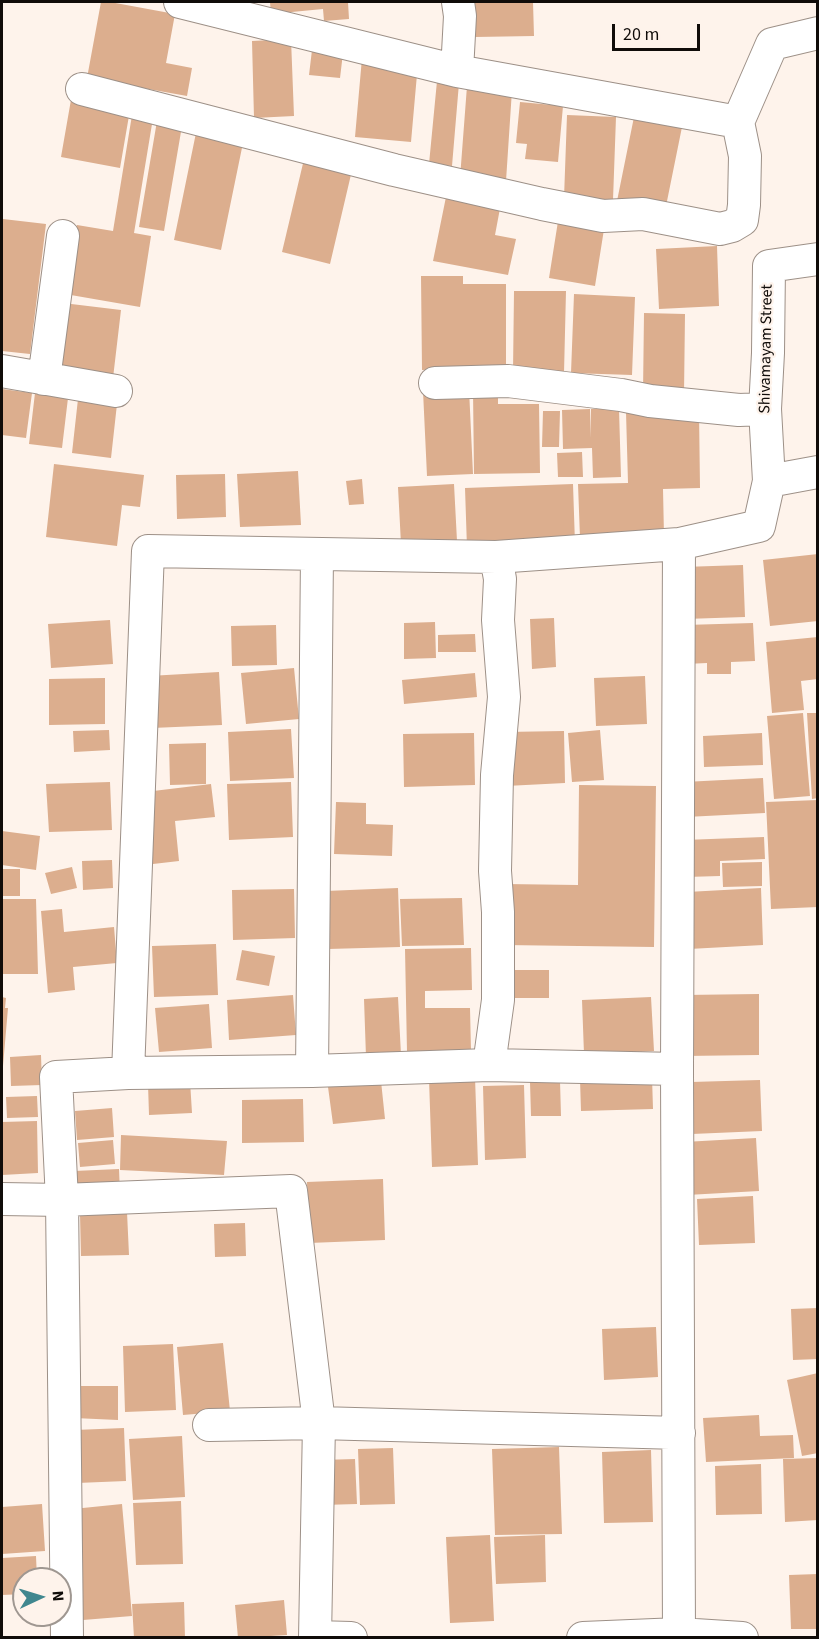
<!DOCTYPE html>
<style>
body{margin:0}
#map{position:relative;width:819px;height:1639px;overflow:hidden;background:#fef3eb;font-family:"Source Sans 3",sans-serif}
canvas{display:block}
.frame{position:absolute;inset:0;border:3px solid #100c09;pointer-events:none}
.north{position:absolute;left:12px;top:1567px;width:60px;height:60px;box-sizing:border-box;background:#fef3eb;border:2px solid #9f9791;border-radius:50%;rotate:86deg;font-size:16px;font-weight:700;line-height:24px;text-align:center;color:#100c09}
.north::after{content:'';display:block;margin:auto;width:21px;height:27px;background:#40878f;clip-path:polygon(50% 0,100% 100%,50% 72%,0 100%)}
.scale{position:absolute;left:612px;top:24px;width:88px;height:27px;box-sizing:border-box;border:3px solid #100c09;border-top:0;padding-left:8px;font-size:18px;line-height:21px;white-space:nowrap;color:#100c09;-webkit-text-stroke:4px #fef3eb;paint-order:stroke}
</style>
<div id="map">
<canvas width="819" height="1639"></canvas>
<div class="frame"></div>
<div class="north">N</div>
<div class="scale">20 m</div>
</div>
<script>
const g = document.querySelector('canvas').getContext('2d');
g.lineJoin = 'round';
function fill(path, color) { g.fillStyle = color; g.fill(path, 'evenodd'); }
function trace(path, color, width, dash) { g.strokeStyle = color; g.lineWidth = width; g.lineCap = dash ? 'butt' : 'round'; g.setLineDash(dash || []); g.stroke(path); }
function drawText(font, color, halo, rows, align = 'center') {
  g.font = font + ' "Source Sans 3",sans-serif'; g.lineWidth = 4.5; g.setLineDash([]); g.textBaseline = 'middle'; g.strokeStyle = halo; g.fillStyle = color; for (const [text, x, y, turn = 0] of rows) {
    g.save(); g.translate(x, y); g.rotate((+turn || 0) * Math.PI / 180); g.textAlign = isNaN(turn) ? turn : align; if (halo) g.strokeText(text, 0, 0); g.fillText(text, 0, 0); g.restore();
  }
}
fill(new Path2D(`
 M101,2h9l65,12 -9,49 26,5 -5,28 -100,-18z
 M270,2h78l1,17 -25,2 -1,-12 -52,5z
 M475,2h58l1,34 -59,1z
 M291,39l3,77 -40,2 -2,-77z
 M312,50l31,3 -3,25 -31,-3z
 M362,58l56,5 -7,79 -56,-5z
 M437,81l22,2 -7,83 -23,-2z
 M467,86l45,4 -6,91 -46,-3z
 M72,94l59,10 -11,64 -59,-11z
 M520,102l43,4 -5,56 -33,-3 2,-15 -11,-1z
 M133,109l21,3 -20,121 17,3 -11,71 -75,-13 12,-69 36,6z
 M567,115l49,2 -3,83 -49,-2z
 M634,117l48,10 -17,84 -48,-10z
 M157,121l25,5 -18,105 -25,-4z
 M197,128l47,10 -23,112 -47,-10z
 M305,155l48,11 -23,98 -48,-12z
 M447,192l54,11 -6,32 21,4 -8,36 -75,-14z
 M559,215l46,8 -10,63 -46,-8z
 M3,219l43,5 -16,130 -28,-3z
 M717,246l2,60 -60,3 -3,-60z
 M421,276h42v8h43v83l-84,3z
 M514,291h52l-2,82 -51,-1z
 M574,294l61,3 -3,78 -61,-2z
 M63,303l58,7 -8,68 -58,-7z
 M644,313l41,1 -1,80 -41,-1z
 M2,389l30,4 -6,45 -24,-3z
 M469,389l4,85 -46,2 -4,-85z
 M498,389v15h41l1,69 -66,1 -1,-84z
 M35,393l33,5 -6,50 -33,-4z
 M78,399l39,5 -6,54 -39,-5z
 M590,409l1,29v-29h28l2,68 -28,1 -1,-30 -29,1 -1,-39z
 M543,411h17l-1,36h-17z
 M699,411l1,77 -37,1 1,47 -84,2 -2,-54 50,-1 -2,-71z
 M582,452l1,25h-25l-1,-24z
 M54,464l90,11 -4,32 -18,-2 -5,41 -71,-9z
 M298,471l3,54 -61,2 -3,-53z
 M225,474l1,43 -49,2 -1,-44z
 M362,479l2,25 -15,1 -3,-24z
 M454,484l3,57 -56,3 -3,-57z
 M573,484l2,60 -108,4 -2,-60z
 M818,554v67l-48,5 -7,-66z
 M743,565l2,52 -60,2 -2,-52z
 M554,618l2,49 -24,2 -2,-50z
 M110,620l3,44 -62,4 -3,-44z
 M435,622l1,36 -32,1v-36z
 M753,623l2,38 -24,1v12h-24v-11l-21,1 -1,-39z
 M276,625l1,40 -45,1 -1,-40z
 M475,634l1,18h-38v-17z
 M818,637v42l-17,2 3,29 -32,3 -6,-71z
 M294,668l5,51 -53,5 -5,-51z
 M219,672l3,53 -70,3 -3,-52z
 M475,673l2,24 -73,7 -2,-24z
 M645,676l2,48 -51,2 -2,-48z
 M105,678v46l-56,1v-46z
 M803,713l7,83 -36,3 -7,-83z
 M807,713h11v85l-6,1z
 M291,729l3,49 -64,3 -2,-49z
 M109,730l1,20 -36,2 -1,-21z
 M600,730l4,50 -32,2 -4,-49z
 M564,731l1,52 -59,3 -1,-54z
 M474,733l1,52 -71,2 -1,-53z
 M762,733l1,32 -59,2 -1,-31z
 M206,743v41l-36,1 -1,-41z
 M763,778l2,35 -79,4 -2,-35z
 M110,782l2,48 -63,2 -3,-48z
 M291,782l2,55 -64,3 -2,-56z
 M211,784l4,33 -40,4 4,40 -26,3 -8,-72z
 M579,785l77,1 -2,161 -150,-2 1,-61 73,1z
 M818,800v107l-47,2 -5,-107z
 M336,802l30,1v21l27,1 -1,31 -58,-2z
 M2,831l38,5 -4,34 -34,-5z
 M764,837l1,22 -45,2v15l-34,1 -2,-37z
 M112,860l1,28 -30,2 -1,-29z
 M762,862v24l-39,1 -1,-24z
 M72,867l5,21 -26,6 -6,-21z
 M2,869h18v27h-18z
 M398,888l2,59 -72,2 -2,-58z
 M761,888l2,57 -74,4 -2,-57z
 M294,889l1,49 -62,2 -1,-50z
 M462,898l2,47 -62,1 -2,-47z
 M2,899h34l2,75h-36z
 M62,909l2,23 50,-5 3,36 -44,4 2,23 -27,3 -7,-82z
 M216,944l2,51 -64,2 -2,-51z
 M471,948l1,42 -47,1v17h45l1,43 -64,1 -2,-103z
 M242,950l33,6 -6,30 -33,-6z
 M506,970h43v28h-42z
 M759,994v61l-75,1v-61z
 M293,995l3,40 -67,5 -2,-40z
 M2,997l4,1 -1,10h3l-5,58h-1z
 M398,997l3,58 -35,2 -2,-58z
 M651,997l3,54 -70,3 -2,-54z
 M209,1004l3,44 -53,4 -4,-44z
 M41,1055l1,30 -31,1 -1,-29z
 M475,1077l3,88 -46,2 -3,-88z
 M652,1077l1,32 -72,2 -1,-32z
 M760,1080l2,51 -70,3 -1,-52z
 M190,1081l2,32 -43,2 -1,-31z
 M381,1081l4,38 -52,5 -5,-37z
 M560,1081l1,35h-30l-1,-34z
 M524,1085l2,73 -41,2 -2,-74z
 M37,1096l1,21 -31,1 -1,-21z
 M303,1099l1,43 -62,1v-43z
 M112,1108l2,29 -37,3 -2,-29z
 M37,1121l1,52 -36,2v-53z
 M121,1135l106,6 -3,34 -104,-5z
 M756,1138l3,53 -72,4 -3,-53z
 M113,1140l2,24 -35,3 -2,-24z
 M119,1169l1,25 -45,2 -1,-25z
 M383,1179l2,61 -76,3 -2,-61z
 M753,1196l2,47 -56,2 -2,-46z
 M127,1212l2,43 -48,1 -1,-42z
 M245,1223l1,33 -31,1 -1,-33z
 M818,1308v51l-25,1 -2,-51z
 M656,1327l2,50 -54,3 -2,-51z
 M223,1343l7,68 -47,4 -6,-68z
 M173,1344l3,66 -51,2 -2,-66z
 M818,1373v80l-16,3 -15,-76z
 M75,1386h43v34l-44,-2z
 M759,1415l1,21 33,-1 1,23 -88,4 -3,-44z
 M124,1428l2,53 -49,2 -2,-53z
 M182,1436l3,61 -52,3 -4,-61z
 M559,1447l3,87 -67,1 -3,-86z
 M393,1448l2,56 -35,1 -2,-56z
 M651,1450l2,72 -49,1 -2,-71z
 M818,1458v62l-33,2 -2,-63z
 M355,1459l2,45 -34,1 -2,-45z
 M761,1464l1,50 -46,1 -1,-49z
 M181,1501l2,63 -47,1 -3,-62z
 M42,1504l3,47 -43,3v-47z
 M122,1504l10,112 -49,4 -10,-111z
 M490,1535l4,86 -44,2 -4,-86z
 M545,1535l1,47 -50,2 -2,-47z
 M36,1556l1,23h-13v15l-22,1v-37z
 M818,1574l-2,55h-25l-2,-54z
 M284,1600l3,35 -49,3 -3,-33z
 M184,1602l1,36h-51l-2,-34z`), '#dcae8e');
const minor = new Path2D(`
 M180,2l277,69 281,51 34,-78 46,-11
 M457,71l3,-55 -2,-14
 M82,89l312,81 148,34 61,12 40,-2 77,15 12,-3 10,-6 2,-15 1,-49 -7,-34
 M2,371l114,20
 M44,379l19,-143
 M435,383l73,-2 113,14 29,6 89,9 26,-1
 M769,481l-4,-72 3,-56 1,-87 49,-7
 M489,1065l9,-65v-88l-3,-41 2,-96 7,-78 -6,-77 2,-41 -4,-22
 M312,1071l5,-517
 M128,1073l20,-522 348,6 183,-13 80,-18 10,-45 49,-9
 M2,1199l60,1 -6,-123 72,-4 184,-2 177,-6 188,4
 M209,1425l110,-2 360,10
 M315,1637l36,1
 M67,1638l-5,-438 229,-9 28,232 -4,215
 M583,1638l96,-4 63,4
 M679,1638l-2,-569 2,-525`);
trace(minor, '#9d9087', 34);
trace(minor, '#fff', 32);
drawText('16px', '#100c09', '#fef3eb', [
 ["Shivamayam Street",767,349,-89]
]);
</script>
